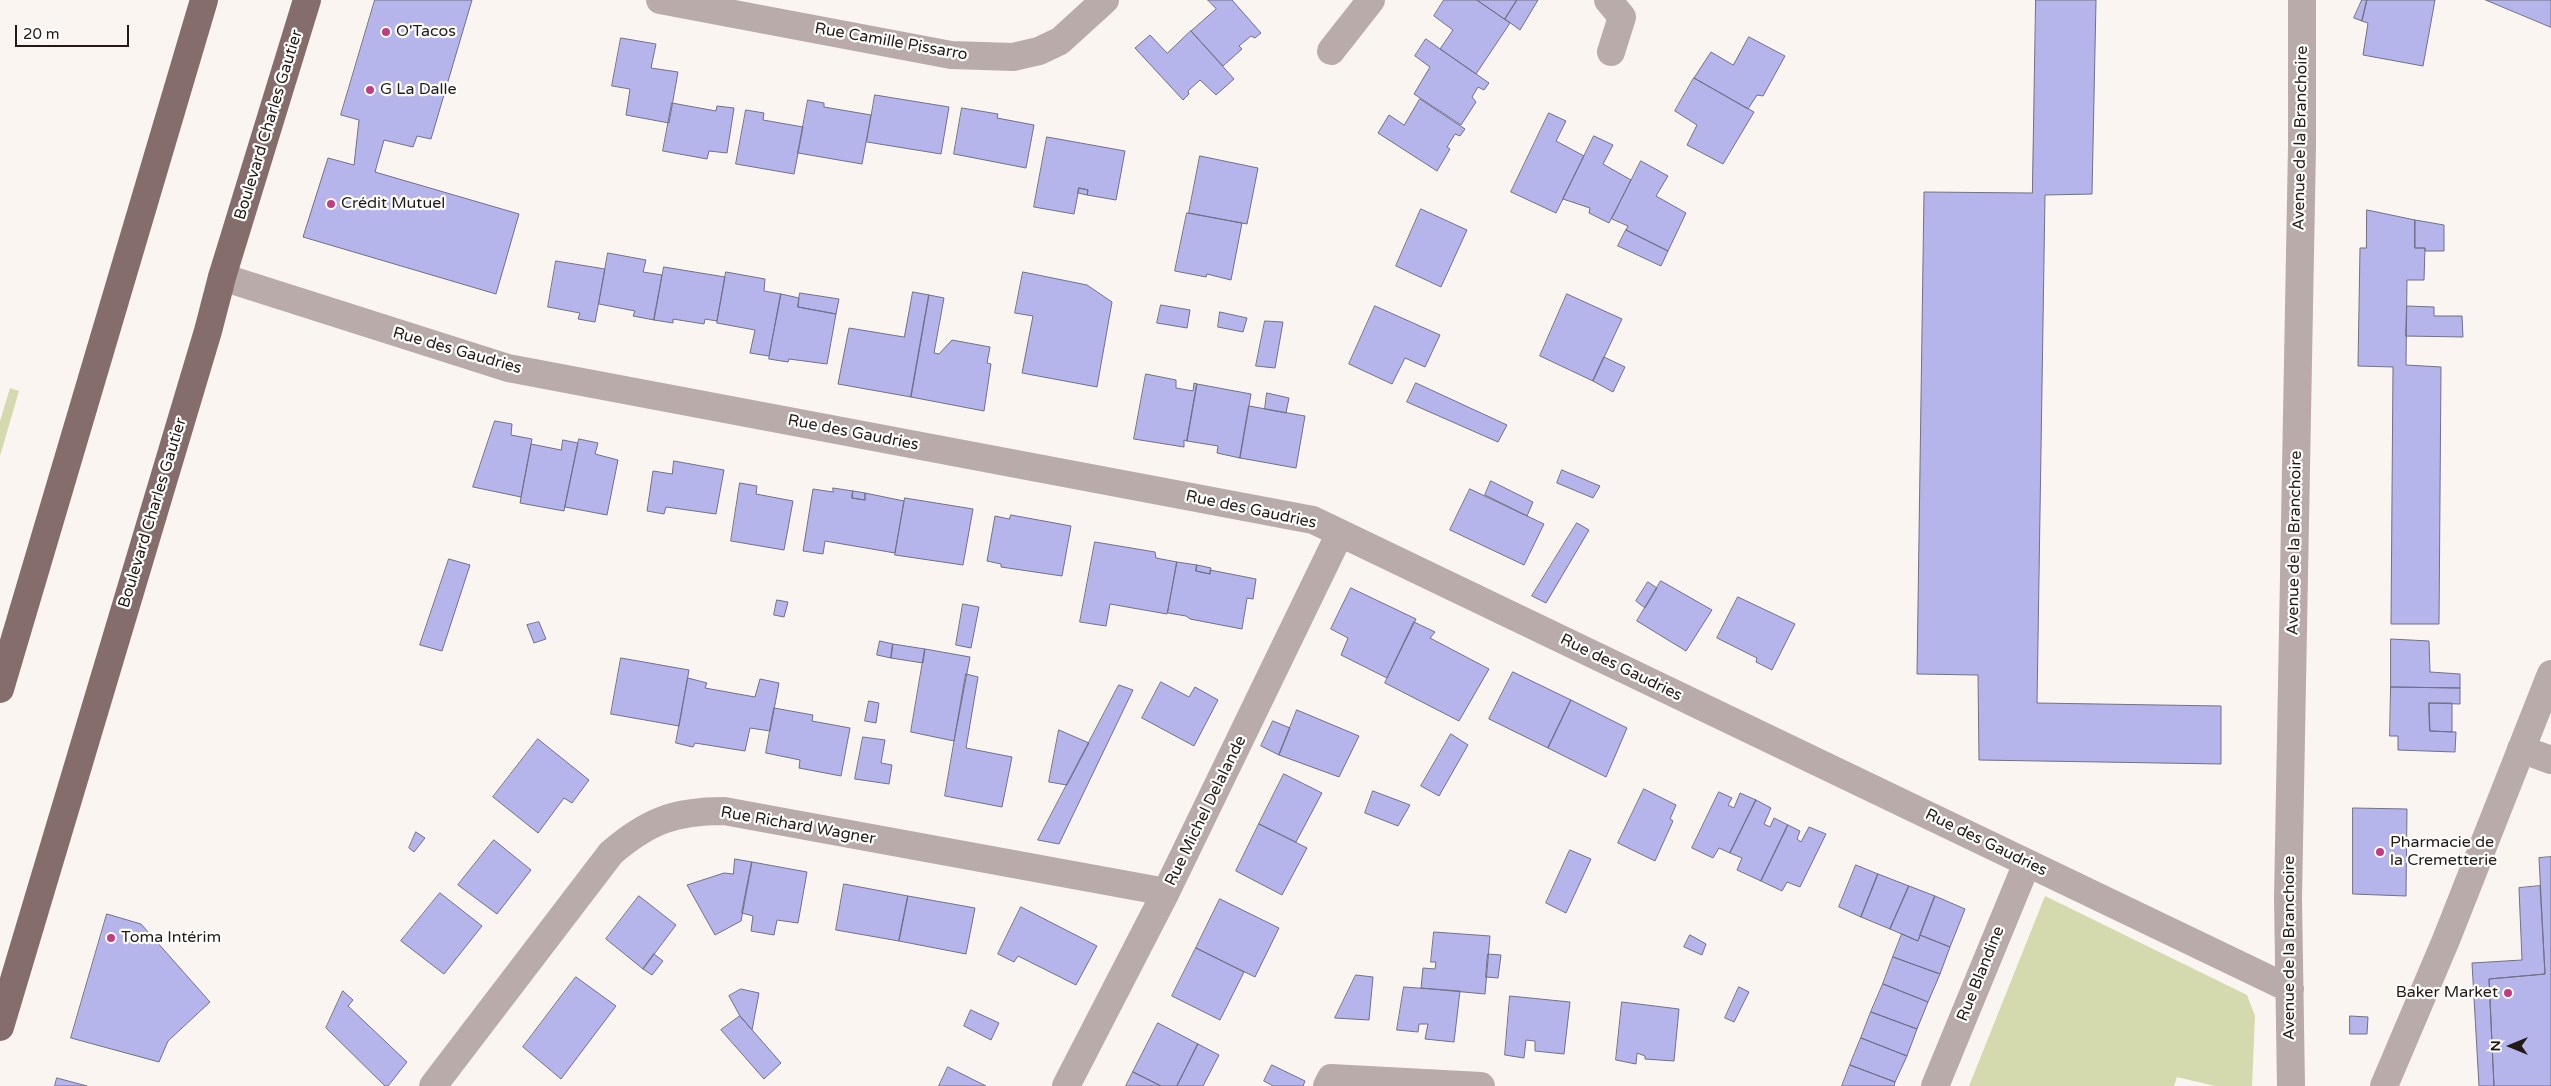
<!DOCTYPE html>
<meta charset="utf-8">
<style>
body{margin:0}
#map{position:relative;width:2551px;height:1086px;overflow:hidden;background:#fbf5f2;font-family:"Varela Round",sans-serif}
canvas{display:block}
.north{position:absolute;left:2486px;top:1021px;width:50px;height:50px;-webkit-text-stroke:4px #fff;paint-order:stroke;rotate:270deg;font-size:14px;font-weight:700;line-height:20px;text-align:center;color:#241a15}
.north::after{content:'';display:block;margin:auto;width:18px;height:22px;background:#241a15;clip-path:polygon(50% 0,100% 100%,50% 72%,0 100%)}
.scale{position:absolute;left:15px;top:25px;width:114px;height:22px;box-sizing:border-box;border:2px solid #241a15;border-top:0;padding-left:6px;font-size:15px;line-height:18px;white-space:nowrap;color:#241a15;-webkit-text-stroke:4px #fff;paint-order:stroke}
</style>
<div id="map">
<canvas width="2551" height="1086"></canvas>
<div class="north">N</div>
<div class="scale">20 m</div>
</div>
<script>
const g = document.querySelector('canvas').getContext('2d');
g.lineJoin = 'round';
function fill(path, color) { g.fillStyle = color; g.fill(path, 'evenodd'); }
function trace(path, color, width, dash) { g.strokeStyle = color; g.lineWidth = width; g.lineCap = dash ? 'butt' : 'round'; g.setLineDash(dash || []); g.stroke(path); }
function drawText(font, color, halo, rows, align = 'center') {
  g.font = font + ' "Varela Round",sans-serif'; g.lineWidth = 4.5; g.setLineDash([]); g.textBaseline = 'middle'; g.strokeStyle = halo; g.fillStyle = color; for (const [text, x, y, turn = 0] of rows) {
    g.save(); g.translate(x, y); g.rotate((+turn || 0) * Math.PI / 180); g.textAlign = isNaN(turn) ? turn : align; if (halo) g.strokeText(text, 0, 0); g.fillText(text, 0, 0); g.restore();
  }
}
fill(new Path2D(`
 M10,388l9,3 -19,65v-35z
 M2045,896l202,99 8,21 -3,70h-37l-38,-9 -3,9h-205z`), '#d4d9ae');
const building = new Path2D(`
 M375,0h97l-41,139 -14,-3 -4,11 -29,-7 -9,32 144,42 -23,80 -193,-57 25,-79 26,7 5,-45 -18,-5z
 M1208,0h24l29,33 -6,5 -4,-2 -12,10 3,3 -19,17 -32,-35 25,-22z
 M1444,0h33l33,23 -34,51 -36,-25 13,-19 -19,-14z
 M1477,0h40l-12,19z
 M1517,0h21l-18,30 -15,-11z
 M2036,0h60l-4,194 -47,1 -8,508 184,3v58l-242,-4 -1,-85 -61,-1 7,-482 108,1z
 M2362,0h5l-5,21 -8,-3z
 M2367,0h68l-12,66 -60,-11 5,-32 -6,-2z
 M2486,0h65v27z
 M1191,31l43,48 -18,16 -16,-15 -12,11 1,3 -6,6 -48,-52 15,-13 17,18z
 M1749,37l36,19 -22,40 -6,-1 -9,14 -54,-31 17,-26 22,13z
 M621,38l35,6 -5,24 27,4 -9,51 -43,-8 4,-26 -18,-3z
 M1426,39l63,44 -5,7 -6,-3 -6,10 4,5 -15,23 -47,-31 16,-27 -15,-11z
 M1694,78l60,34 -31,52 -36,-19 10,-20 -22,-14z
 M875,95l74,12 -8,47 -74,-12z
 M1420,99l45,30 -5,7 -5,-2 -8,13 3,2 -13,22 -59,-38 11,-18 15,10z
 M808,100l16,3v4l47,8 -9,49 -64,-11z
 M672,103l44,8 1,-5 17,2 -7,45 -18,-2 -2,8 -44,-8z
 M962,108l36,6 -1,4 37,7 -8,43 -72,-14z
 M746,110l18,3 -1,7 40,7 -9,47 -58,-10z
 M1549,113l17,8 -10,20 28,15 -28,57 -45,-21z
 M1594,136l19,9 -10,19 28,16 -22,43 -20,-10 1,-5 -27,-9z
 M1047,137l78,14 -9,49 -29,-5 1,-5 -9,-2 -5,26 -40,-7z
 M1200,156l58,12 -11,56 -58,-11z
 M1641,161l27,15 -12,20 30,17 -18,38 -42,-21 2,-4 -16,-7z
 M1079,188l9,2 -1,5 -9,-2z
 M1421,209l46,21 -26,57 -45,-21z
 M2367,210l48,10v28h10l-1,32h-17l-1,85 35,2 -2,257h-48l2,-257 -35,-1 2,-118h6z
 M1187,213l55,10 -11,57 -24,-6 -1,3 -31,-6z
 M2415,220l29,5v26h-19v-3h-10z
 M1626,230l42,21 -7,15 -43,-20z
 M608,253l38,7 -3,12 19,3 -8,45 -21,-4 2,-5 -36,-7z
 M556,261l49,8 -10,53 -17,-3 2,-6 -32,-6z
 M664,267l61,10 -8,44 -12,-2 -1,5 -31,-5v4l-19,-3z
 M726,272l39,7 -1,12 17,3 -12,62 -19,-3 5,-23 -38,-7z
 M1023,272l64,13 25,17 -15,85 -75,-14 11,-57 -18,-3z
 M913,292l16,3 -18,102 -73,-13 11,-56 55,9z
 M800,293l39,6 -3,15 -38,-7z
 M781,294l18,4 -1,9 38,7 -9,50 -38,-5 -1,3 -19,-3z
 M1567,294l55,25 -29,62 -53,-25z
 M929,295l15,3 -10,55 5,1 13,-14 38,7 -3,16 4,1 -7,47 -73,-14z
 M1161,305l29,5 -3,18 -30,-5z
 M1375,306l65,29 -15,32 -20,-9 -13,26 -43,-20z
 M2407,306l27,1v9h28l1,21 -57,-1z
 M1220,312l27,6 -4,14 -25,-5z
 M1265,321l18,1 -8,46 -19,-2z
 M1604,357l21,10 -12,25 -20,-11z
 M1146,374l30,6v8l17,3 1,-8 3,1 -10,57 -3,-1v7l-50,-8z
 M1416,383l91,42 -9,17 -91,-40z
 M1197,384l54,10 -11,64 -23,-5 1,-7 -31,-5z
 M1267,393l22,5 -3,15 -21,-4z
 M1249,406l56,10 -9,52 -56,-10z
 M495,421l17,3 -1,11 21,4 -11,58 -48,-10z
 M579,439l19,4 -3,11 23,6 -11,55 -42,-8z
 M563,440l15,3 -14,68 -44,-8 11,-59 30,6z
 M674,461l50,9 -8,44 -50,-7 -2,7 -17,-3 6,-40 19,3z
 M1562,470l38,16 -7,12 -36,-15z
 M1491,481l42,21 -6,14 -42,-21z
 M740,483l17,3 -1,8 37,7 -9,49 -53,-9z
 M833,488l20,3 -1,7 13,2v-7l39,8 -9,52 -70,-12 -2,13 -20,-3 10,-62 20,3z
 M1470,489l74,35 -20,41 -74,-35z
 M853,491l12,2v7l-13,-2z
 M905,498l68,11 -10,56 -68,-10z
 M1011,515l60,11 -9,50 -61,-9v-3l-14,-3 8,-45 14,3z
 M1577,523l12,7 -43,73 -14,-7z
 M1095,542l60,10 1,6 21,4 -10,52 -57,-10 -4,22 -26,-4z
 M449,559l21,6 -28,86 -22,-6z
 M1177,562l20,3 -1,6 14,3v-4l46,9 -3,20 -6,-1 -5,31 -52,-10 -4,-3 -18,-3z
 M1197,565l14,3 -1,6 -14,-3z
 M1661,581l51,29 -26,41 -49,-30z
 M1648,582l9,6 -12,20 -9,-7z
 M1351,588l65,31 -29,59 -46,-23 7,-17 -17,-9z
 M1738,597l57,27 -23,46 -16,-8 1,-4 -40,-20z
 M777,600l11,2 -4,15 -10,-2z
 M963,604l16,3 -8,41 -15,-3z
 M539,622l7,17 -12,4 -7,-18z
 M1414,622l21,10 -5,6 59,31 -30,52 -74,-38z
 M2391,639l38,2 1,31 30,2v14l-69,-1z
 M880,641l13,3 -2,14 -14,-3z
 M893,644l32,5 -2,14 -32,-5z
 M925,649l45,8 -16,84 -43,-9z
 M621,658l68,12 -10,56 -68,-12z
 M1513,672l58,28 -23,48 -59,-29z
 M966,674l12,3 -12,71 46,9 -10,50 -57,-11z
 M688,678l19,5 -2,5 50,9 5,-18 19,4 -9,48 -20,-3 -5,23 -50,-8 -2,4 -17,-4z
 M1161,682l28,15 6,-10 23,13 -24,46 -52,-28z
 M1119,685l14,5 -74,154 -21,-4z
 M2391,687l69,1v16l-31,-1 1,28 26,1 -1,20 -57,-2v-14h-8z
 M1571,700l56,28 -21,49 -58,-29z
 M869,701l10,2 -3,20 -11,-2z
 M2429,703h23v29l-22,-1z
 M774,708l39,7 -1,6 38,7 -9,48 -42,-8 1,-8 -34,-7z
 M1297,710l62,26 -20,41 -60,-22z
 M1273,721l17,7 -11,27 -18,-9z
 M1059,730l30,13 -22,42 -18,-3z
 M1451,734l17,11 -29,51 -18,-10z
 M863,737l22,3 -4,23 11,2 -3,19 -34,-5z
 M538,739l51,41 -17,23 -8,-5 -26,35 -45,-36z
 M1284,774l38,19 -26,49 -37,-18z
 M1644,789l32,16 -6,14 3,2 -18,40 -37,-18z
 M1373,791l37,14 -12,21 -33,-13z
 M1719,792l13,6 -4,7 6,3 6,-15 16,7 -26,53 -11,-5 -6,10 -21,-10z
 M1756,800l15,8 -7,16 6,3 4,-9 14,7 -27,56 -24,-11 5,-12 -12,-5z
 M2353,808l54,1 -1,87 -53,-2z
 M1259,824l48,24 -25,47 -46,-24z
 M1788,825l12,6 -3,8 4,3 8,-15 17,7 -26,53 -13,-5 -5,9 -21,-10z
 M416,832l9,6 -11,14 -5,-4z
 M494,840l37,30 -34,44 -39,-29z
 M1570,850l21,9 -25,54 -20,-10z
 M2551,857v229h-57l-5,-107 56,-5 -6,-116z
 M735,859l17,3 -11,59 -26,14 -28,-50 37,-12 9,1z
 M752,862l55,10 -9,51 -21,-3 -3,15 -23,-4 2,-15 -11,-3z
 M1856,865l22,9 -17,43 -22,-10z
 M1878,874l31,12 -19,43 -29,-12z
 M844,884l64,12 -9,45 -63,-11z
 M1909,886l26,10 -17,45 -28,-12z
 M2540,886l5,88 -56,5 5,107h-15l-7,-123 50,-3 -3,-72z
 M440,893l42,33 -38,48 -43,-33z
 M639,896l37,29 -33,44 -37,-30z
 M908,896l67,12 -9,46 -67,-13z
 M1935,896l30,13 -15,38 -30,-12z
 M1220,899l59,29 -24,49 -59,-29z
 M1021,907l76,39 -21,39 -58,-29 -4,6 -16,-8z
 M107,914l34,10 69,78 -42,39 -9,21 -88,-24z
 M1434,932l56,4 -5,58 -64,-6 2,-20 12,1 1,-7h-5z
 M1902,934l16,7 2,-6 30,12 -10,27 -47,-17z
 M1690,935l16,9 -4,11 -18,-8z
 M1196,948l48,24 -24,48 -48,-24z
 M654,954l9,7 -11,14 -9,-6z
 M1488,954l13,1 -3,23 -12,-1z
 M1893,957l47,17 -12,28 -45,-18z
 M1356,975l17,2 -4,43 -34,-2z
 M576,977l40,29 -55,73 -38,-32z
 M1883,984l45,18 -11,27 -46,-17z
 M1404,987l56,4 -6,51 -29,-3 3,-15h-9l-1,8 -21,-2z
 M1739,987l10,5 -15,30 -9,-4z
 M741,989l18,4 -7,37 -12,-14 -11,-20z
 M343,991l10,9 -5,6 59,56 -19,24h-3l-59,-58z
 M1510,996l60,6 -6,52 -29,-3v-10l-9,-1 -2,18 -19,-3z
 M1622,1002l57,7 -5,52 -29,-2v-3l-8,-3 -1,11 -20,-4z
 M971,1010l28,13 -8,17 -27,-14z
 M1871,1012l46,17 -10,27 -46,-18z
 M740,1016l41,47 -17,16 -43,-49z
 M2350,1016l18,1 -1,17h-17z
 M1158,1023l40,21 -21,42h-16l-28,-14z
 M1861,1038l46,18 -12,26 -45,-17z
 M1198,1044l21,11 -16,31h-26z
 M1272,1065l33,16 -2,5h-30l-9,-5z
 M1850,1065l45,17 -1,4h-52z
 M948,1067l38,19h-47z
 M1133,1072l28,14h-35z
 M57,1078l30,8h-32z`);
fill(building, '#b5b4eb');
trace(building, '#707087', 1);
trace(new Path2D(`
 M660,0l291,55 62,2 26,-6 21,-10 45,-41
 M1608,0l14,17 -11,35
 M1331,51l40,-51
 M222,277l286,91 805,152 977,469
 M2521,749l30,11
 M433,1086l178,-233c37,-32 64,-42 113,-42l442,81
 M1066,1086l100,-194 174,-359
 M1327,1086l4,-8 150,8
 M1935,1086l92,-223
 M2291,1086l-3,-188 14,-752v-146
 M2384,1086l62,-146 105,-266`), '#b9abaa', 28);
trace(new Path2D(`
 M0,689l204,-689
 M0,1027l208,-696 14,-54 85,-277`), '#856d6b', 28);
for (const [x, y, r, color] of [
 [386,32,5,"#c13c81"],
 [370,90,5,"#c13c81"],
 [331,204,5,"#c13c81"],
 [2380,852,5,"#c13c81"],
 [111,938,5,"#c13c81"],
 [2508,993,5,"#c13c81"]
]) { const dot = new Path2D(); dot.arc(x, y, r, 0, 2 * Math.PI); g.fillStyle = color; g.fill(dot); trace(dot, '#fff', 2); }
drawText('16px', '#241a15', '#fff', [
 ["O'Tacos",396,32],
 ["G La Dalle",380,90],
 ["Crédit Mutuel",341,204],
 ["Pharmacie de",2390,843],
 ["la Cremetterie",2390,861],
 ["Toma Intérim",121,938],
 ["Baker Market",2498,993,"right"]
], 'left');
drawText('16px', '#241a15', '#fff', [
 ["Rue Camille Pissarro",891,42,10],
 ["Boulevard Charles Gautier",269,125,-73],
 ["Avenue de la Branchoire",2301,138,-89],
 ["Rue des Gaudries",457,351,16],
 ["Rue des Gaudries",853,433,11],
 ["Rue des Gaudries",1251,510,12],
 ["Boulevard Charles Gautier",153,513,-73],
 ["Avenue de la Branchoire",2295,543,-89],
 ["Rue des Gaudries",1621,668,26],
 ["Rue Michel Delalande",1206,811,-64],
 ["Rue Richard Wagner",798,826,10],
 ["Rue des Gaudries",1986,843,26],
 ["Avenue de la Branchoire",2290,948,-90],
 ["Rue Blandine",1981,974,-68]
]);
</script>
